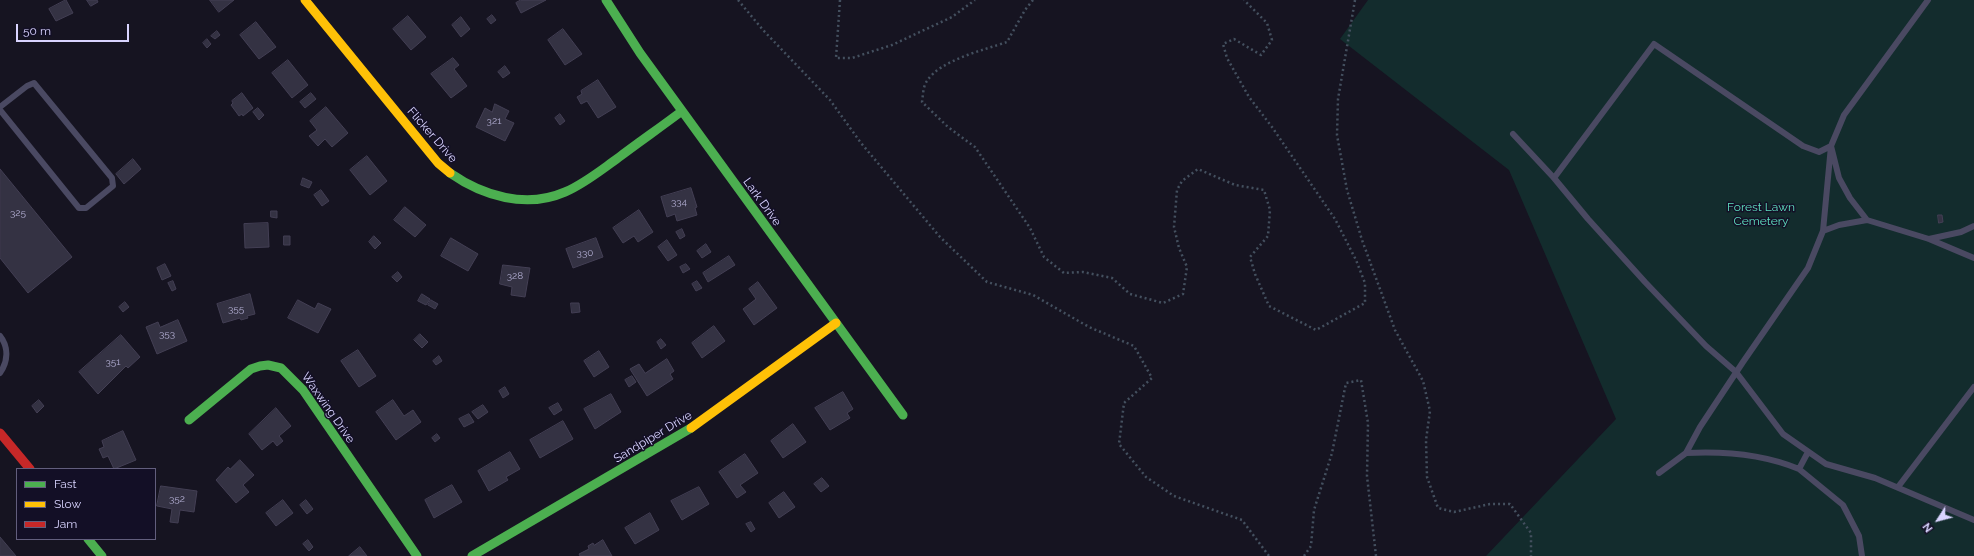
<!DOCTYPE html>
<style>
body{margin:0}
#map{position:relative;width:1974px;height:556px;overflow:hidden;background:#161421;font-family:Raleway,sans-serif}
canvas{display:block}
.legend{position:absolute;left:16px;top:468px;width:140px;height:72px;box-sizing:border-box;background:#130f26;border:1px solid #625e7d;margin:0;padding:5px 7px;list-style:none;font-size:12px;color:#d9d4ff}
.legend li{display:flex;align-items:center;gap:8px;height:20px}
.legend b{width:20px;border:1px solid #625e7d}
.north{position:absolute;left:1918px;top:500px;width:40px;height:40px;-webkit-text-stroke:3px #130f26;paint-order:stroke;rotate:234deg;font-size:11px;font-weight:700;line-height:16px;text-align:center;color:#d9d4ff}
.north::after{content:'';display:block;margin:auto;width:14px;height:18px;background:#d9d4ff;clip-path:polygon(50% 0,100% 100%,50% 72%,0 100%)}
.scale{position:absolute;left:16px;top:24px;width:113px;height:18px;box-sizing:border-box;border:2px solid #d9d4ff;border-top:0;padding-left:5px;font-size:12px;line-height:14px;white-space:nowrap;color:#d9d4ff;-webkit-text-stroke:3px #130f26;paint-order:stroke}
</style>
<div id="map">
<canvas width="1974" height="556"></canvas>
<ul class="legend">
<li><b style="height:5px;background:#4caf50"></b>Fast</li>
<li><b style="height:5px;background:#ffc107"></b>Slow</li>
<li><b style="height:5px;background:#c62828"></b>Jam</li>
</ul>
<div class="north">N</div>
<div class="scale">50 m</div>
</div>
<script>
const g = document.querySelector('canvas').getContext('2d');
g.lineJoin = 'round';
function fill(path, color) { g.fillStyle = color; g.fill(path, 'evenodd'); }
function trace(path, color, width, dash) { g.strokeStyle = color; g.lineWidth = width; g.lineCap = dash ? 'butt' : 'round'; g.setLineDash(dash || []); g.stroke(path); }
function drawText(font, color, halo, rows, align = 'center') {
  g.font = font + ' Raleway,sans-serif'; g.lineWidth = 3; g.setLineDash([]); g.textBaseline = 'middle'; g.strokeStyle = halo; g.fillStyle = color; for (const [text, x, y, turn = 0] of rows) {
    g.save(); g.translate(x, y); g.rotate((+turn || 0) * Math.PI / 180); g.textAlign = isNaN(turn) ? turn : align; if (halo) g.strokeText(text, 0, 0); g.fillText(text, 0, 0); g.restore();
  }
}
fill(new Path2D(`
 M1368,0h606v556h-488l130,-137 -107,-249 -169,-131z`), '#132c2d');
const building = new Path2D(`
 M66,0l7,13 -17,8 -7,-12z
 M87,0h10l1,2 -7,4z
 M210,0h24l-15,12z
 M521,0h25l-25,13 -5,-10z
 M492,15l4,5 -5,4 -4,-5z
 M408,16l18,21 -15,13 -18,-21z
 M461,17l9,12 -9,8 -9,-12z
 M256,22l20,25 -17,12 -19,-24z
 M563,29l19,25 -17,11 -17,-25z
 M217,31l3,4 -5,4 -4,-3z
 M207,39l4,5 -4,4 -4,-5z
 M453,58l6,7 -5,4 13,17 -16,12 -20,-24z
 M288,60l20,25 -16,13 -20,-25z
 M505,66l5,7 -7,5 -5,-6z
 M598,80l18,27 -18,11 -11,-17 -6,3 -4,-7 5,-3 -1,-3z
 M242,93l11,15 -10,8 -1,-2 -3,2 -8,-11 2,-2 -1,-2z
 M311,93l5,6 -11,9 -5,-6z
 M495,104l14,7 -4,8 9,4 -9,18 -29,-14 9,-19 7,4z
 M326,107l22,26 -16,14 -7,-8 -7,7 -9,-10 8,-6 -7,-9z
 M258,108l6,7 -5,5 -6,-8z
 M560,114l5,7 -5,4 -5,-7z
 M367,156l20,25 -17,14 -20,-25z
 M133,159l8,10 -17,15 -8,-10z
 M0,169l72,88 -44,36 -28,-35z
 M303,178l9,4 -3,6 -8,-3z
 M691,188l6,19 -2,1 2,7 -20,6 -2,-7 -8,3 -6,-20z
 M321,190l8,11 -7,5 -8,-11z
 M405,207l21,18 -11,12 -21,-17z
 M639,210l14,22 -15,10 -4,-6 -11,7 -10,-15z
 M271,211h6v7l-6,-1z
 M1938,215h4l1,7 -4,1z
 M268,223l1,24 -24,1 -1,-24z
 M682,229l3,7 -5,3 -4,-7z
 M284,236h6v9h-6z
 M374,236l7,7 -6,6 -6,-7z
 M451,238l27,16 -10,17 -27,-15z
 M596,238l7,19 -30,11 -7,-19z
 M667,240l10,15 -9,6 -10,-14z
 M706,244l5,8 -9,6 -5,-7z
 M729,256l6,9 -27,17 -5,-9z
 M165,264l6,12 -9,4 -5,-12z
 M686,264l4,5 -7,4 -3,-6z
 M503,265l27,3 -5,29 -14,-2 1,-8 -12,-3z
 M398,272l4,5 -5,5 -5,-5z
 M173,281l3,8 -4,2 -4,-8z
 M697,281l5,7 -6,3 -4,-7z
 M758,282l19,26 -23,17 -11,-16 13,-10 -7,-10z
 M250,294l5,20 -8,2 1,2 -7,2 -1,-2 -17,5 -6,-19z
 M422,294l8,5 -4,6 -8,-4z
 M298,300l17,9 3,-6 13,6 -13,24 -30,-15z
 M431,300l7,4 -3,5 -7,-4z
 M125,302l4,5 -6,5 -4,-5z
 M571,303h8l1,9 -8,1z
 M178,320l9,21 -30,13 -11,-27 12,-5 2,5z
 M714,326l11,15 -23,17 -10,-15z
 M420,334l8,8 -6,6 -8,-8z
 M121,335l19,22 -12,11 -2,-2 -28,28 -19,-22z
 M661,339l5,6 -5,4 -4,-7z
 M358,350l18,26 -17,11 -18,-26z
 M599,351l10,16 -15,10 -10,-16z
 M439,356l3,5 -6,4 -3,-4z
 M667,359l7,12 -4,3 3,5 -26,17 -17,-27 9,-5 6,9z
 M632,376l4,6 -7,5 -4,-7z
 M505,387l4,7 -6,4 -4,-7z
 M843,392l10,17 -6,4 3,5 -20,12 -15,-22z
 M611,394l10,18 -26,17 -11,-20z
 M39,400l5,6 -7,7 -5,-7z
 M393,400l11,16 9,-6 8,12 -25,18 -20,-28z
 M558,403l4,7 -8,5 -5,-7z
 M483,405l5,7 -10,7 -6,-7z
 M276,408l15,18 -12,10 4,5 -6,5 -4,-5 -11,9 -13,-16z
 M469,414l5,8 -10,5 -5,-8z
 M563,421l10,18 -33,19 -10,-18z
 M793,424l13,18 -23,16 -12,-17z
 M123,431l13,29 -22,9 -6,-13 -5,2 -4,-9 5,-2 -2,-6z
 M437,434l3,4 -5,4 -3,-4z
 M510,452l10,17 -14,8 2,3 -19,11 -11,-20z
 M745,454l13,19 -18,12 6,7 -9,6 -18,-26z
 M240,460l14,15 -11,10 6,7 -13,11 -20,-23 12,-13 2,2z
 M822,478l7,8 -8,6 -7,-8z
 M452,485l10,17 -28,16 -9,-18z
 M161,486l36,5 -3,21 -14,-2 -2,13 -8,-1 2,-13 -15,-3z
 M699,487l10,17 -27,16 -11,-19z
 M784,492l11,15 -16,11 -10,-15z
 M283,500l10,13 -17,13 -10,-13z
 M306,500l7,9 -6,5 -7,-9z
 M650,513l9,17 -24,14 -10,-16z
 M751,522l4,7 -4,3 -5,-8z
 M0,537l16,19h-16z
 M308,540l5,7 -4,4 -6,-7z
 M603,540l9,16h-32l-1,-2 10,-5 -1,-3 5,-3 1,2z
 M360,547l7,9h-18z`);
fill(building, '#343243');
trace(building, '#433f54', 1);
trace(new Path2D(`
 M738,0l25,30 67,70 31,43 79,94 47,45 46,13 56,32 45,19 18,32 -28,25 -5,41 27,33 28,19 68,24 27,36
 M840,0l-4,58h16l40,-13 60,-28 23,-17
 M1033,0l-8,10 -18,32c-23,8 -67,18 -80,39 -4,5 -4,15 -5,21l26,25 27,20 55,81 14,29 20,16 19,-1 29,6 18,16 33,9 20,-9 4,-27 -8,-19 -5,-21 3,-37 5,-9 16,-12 37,16 29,5 6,20 -2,26 -18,21 5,17 14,32 47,24 49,-27v-20l-9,-23 -21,-41 -63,-92 -23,-30 -22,-39 -4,-14 11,-5 27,16 11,-15 -5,-17 -23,-23
 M1355,0l-17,99 -1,36 10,55 15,50 33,90 28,51 7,30 -4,29 1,37 11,31 16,4 36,-8h20l21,29v23
 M1304,556l7,-10 3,-36 18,-57 14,-70 15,-3 7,43 -1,53 9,80`), '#44505f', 2.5, [2, 3]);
trace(new Path2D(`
 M0,107l27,-21 7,-3 78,95 1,8 -27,22h-7l-79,-98
 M1513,134l41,44 34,41 57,63 61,64 30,26 47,62 43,30 49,14 99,42
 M1554,178l100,-134 149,102 16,6 12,-6 8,32 11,20 17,22
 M1823,231l16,-6 28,-5 62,19 45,19
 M1929,239l32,-7 13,-6
 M0,336c9,11 8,26 0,37
 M1808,452l-9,17 44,36 16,31 3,20
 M1686,453c38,-2 77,1 113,16
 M1659,473l27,-20 14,-26 43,-65 65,-94 15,-37 8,-85 13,-31 84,-115
 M1898,487l76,-100`), '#4a4962', 6);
trace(new Path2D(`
 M606,0l34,53 263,362
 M450,173c33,23 76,36 115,19 19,-8 36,-22 53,-34 21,-16 43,-31 64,-47
 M189,420l62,-51 9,-3 8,-1 13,3 22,22 114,166
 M88,539l14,17
 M472,556l219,-128`), '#4caf50', 9);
trace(new Path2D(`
 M305,0l133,163 12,10
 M691,428l145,-105`), '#ffc107', 9);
trace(new Path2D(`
 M0,433l30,36`), '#c62828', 9);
drawText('10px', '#b0acd0', null, [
 ["321",494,121],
 ["334",679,202],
 ["325",18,213],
 ["330",585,253],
 ["328",515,276],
 ["355",236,309],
 ["353",167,334],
 ["351",113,362],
 ["352",177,499]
]);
drawText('12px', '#d9d4ff', '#130f26', [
 ["Flicker Drive",432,135,49],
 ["Lark Drive",762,202,54],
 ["Waxwing Drive",328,408,55],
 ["Sandpiper Drive",653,437,-31]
]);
drawText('12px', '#5fe0c0', '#130f26', [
 ["Forest Lawn",1761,207],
 ["Cemetery",1761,221]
]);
</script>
